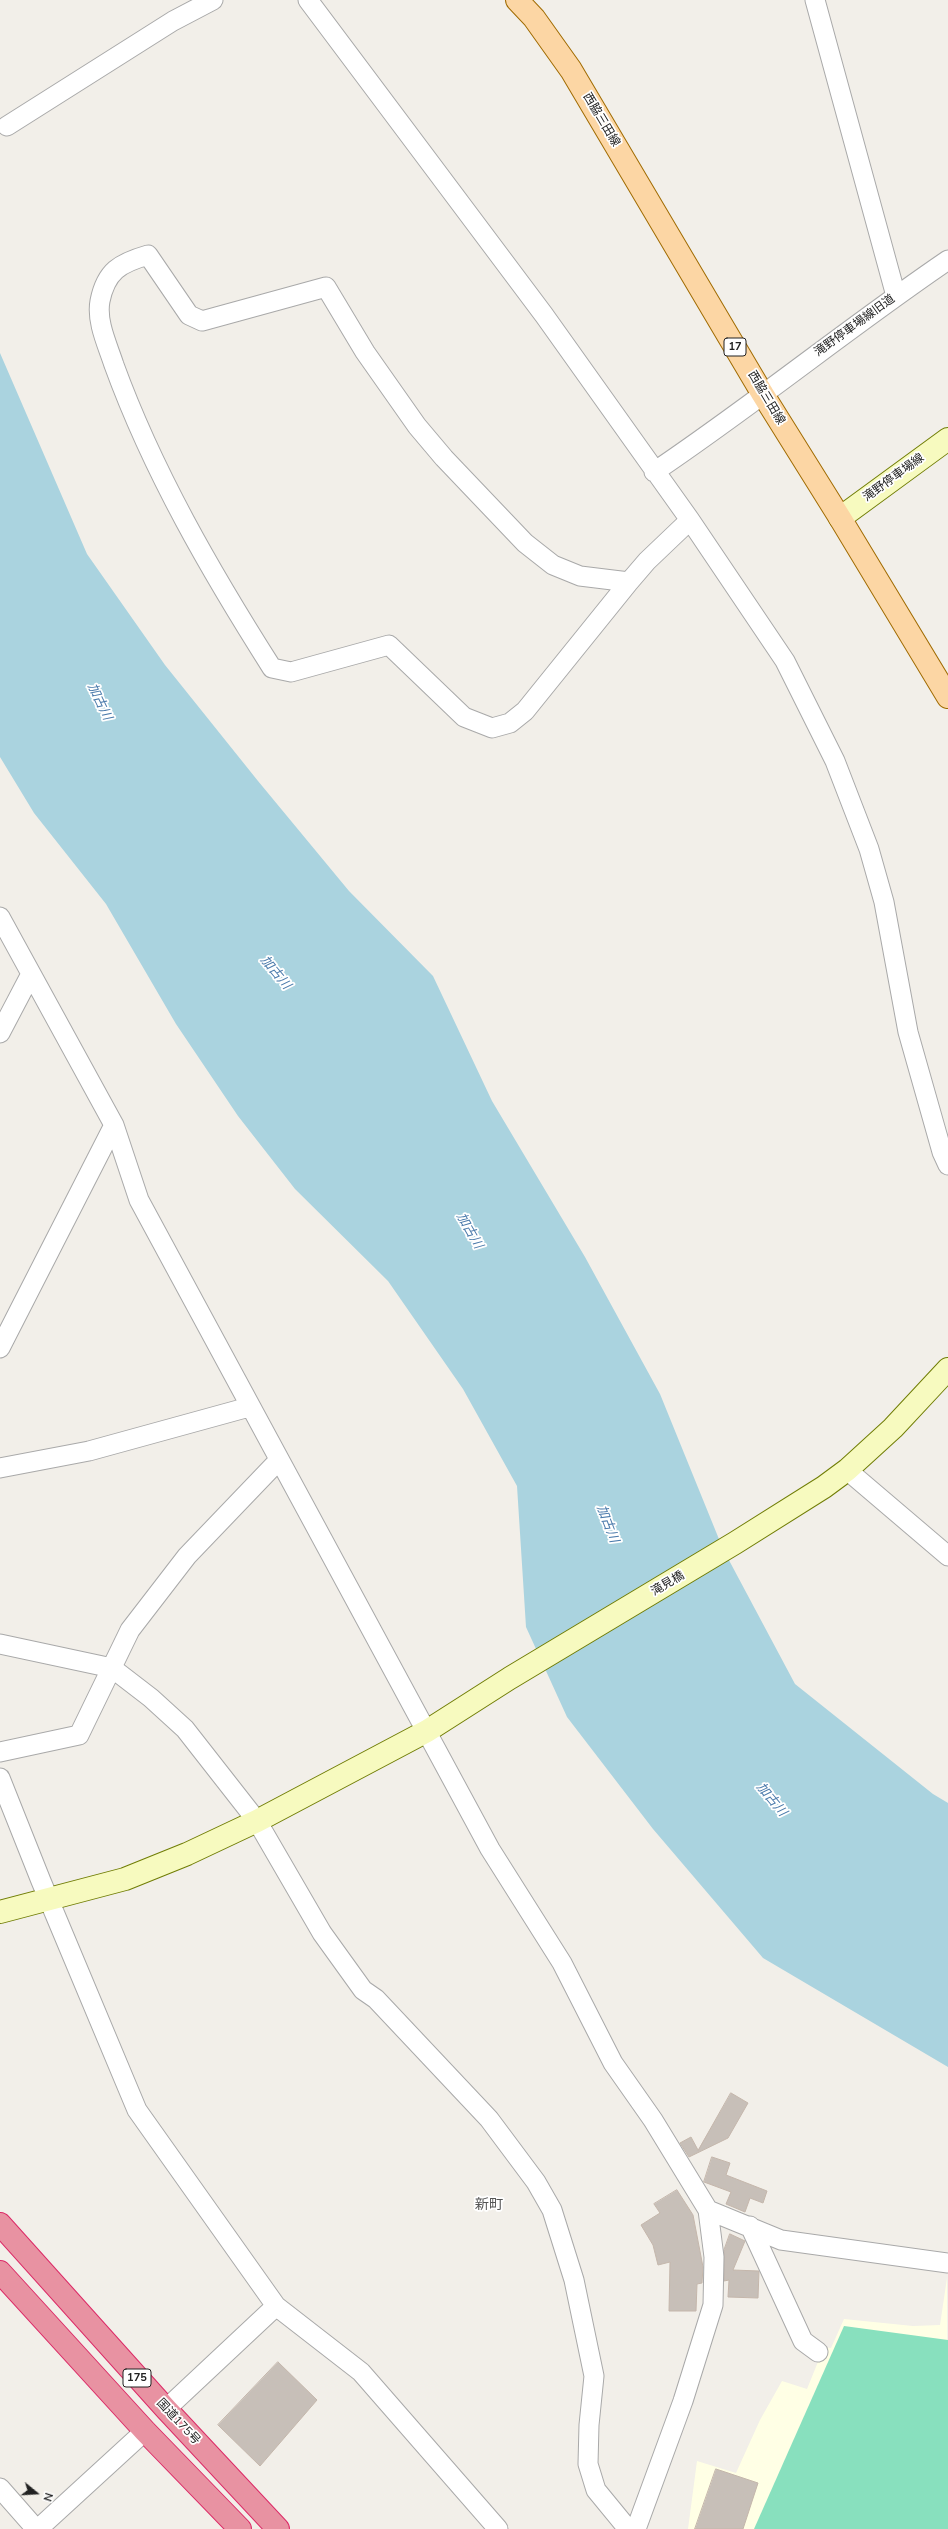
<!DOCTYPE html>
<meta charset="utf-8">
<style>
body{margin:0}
#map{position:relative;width:948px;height:2529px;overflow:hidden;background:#f2efe9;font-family:"Nunito Sans",sans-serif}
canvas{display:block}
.north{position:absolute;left:16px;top:2473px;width:40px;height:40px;-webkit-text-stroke:3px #fff;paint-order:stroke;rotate:108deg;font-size:11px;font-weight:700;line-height:16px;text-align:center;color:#222}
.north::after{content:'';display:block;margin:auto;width:14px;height:18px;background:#222;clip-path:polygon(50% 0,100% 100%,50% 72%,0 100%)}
</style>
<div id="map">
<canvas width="948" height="2529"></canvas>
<div class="north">N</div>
</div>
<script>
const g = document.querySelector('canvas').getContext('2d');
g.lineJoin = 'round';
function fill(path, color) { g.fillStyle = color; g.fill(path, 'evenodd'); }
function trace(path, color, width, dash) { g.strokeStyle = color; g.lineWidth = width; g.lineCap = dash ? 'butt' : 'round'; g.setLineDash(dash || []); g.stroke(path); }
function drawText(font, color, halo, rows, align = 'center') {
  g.font = font + ' "Nunito Sans","Noto Sans JP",sans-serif'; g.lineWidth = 3.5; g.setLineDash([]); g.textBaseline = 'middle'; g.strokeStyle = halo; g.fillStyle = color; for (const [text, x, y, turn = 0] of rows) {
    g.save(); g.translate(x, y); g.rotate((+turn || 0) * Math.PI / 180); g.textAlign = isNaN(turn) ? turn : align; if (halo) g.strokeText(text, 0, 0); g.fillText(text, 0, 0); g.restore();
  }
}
fill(new Path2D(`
 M947,2278l1,251h-260l9,-68 39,12 24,-53 22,-39 25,8 17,-42 7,1 13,-29 69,7 27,-1z`), '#ffffe5');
fill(new Path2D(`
 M844,2326l104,14v189h-194z`), '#88e0be');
fill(new Path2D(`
 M0,353l87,201 78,111 93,116 91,110 84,85 59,125 93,156 75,137 63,155 72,135 138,110 15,9v264l-185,-109 -110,-129 -86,-112 -41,-90 -9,-141 -54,-97 -75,-108 -93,-92 -57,-73 -62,-92 -70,-120 -72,-91 -34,-56z`), '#aad3df');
const building = new Path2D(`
 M731,2093l17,10 -20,35 -39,19 -9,-14 11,-6 7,13z
 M712,2157l18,6 -4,12 41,16 -4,12 -13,-5 -5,14 -19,-8 5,-12 -27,-10z
 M677,2190l16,25 10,52 -1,16 -5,1 -1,27h-27l1,-49 -12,3 -5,-20 -12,-20 19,-12 -6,-9z
 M730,2234l15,7 -12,29 26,1 -1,27 -30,-1 1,-17 -5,1v-31z
 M278,2362l39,38 -57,66 -42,-41z
 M716,2469l42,14 -15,46h-48z`);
fill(building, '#c7bfb8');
trace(building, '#c4b6ab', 1);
const street = new Path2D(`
 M308,0l236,315 146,205 95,141 50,100 34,88 15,53 24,130 34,120 6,13
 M815,0l81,296
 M7,126l166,-105 40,-21
 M148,255l41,60 13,6 124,-34 39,65 52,74 27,32 81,85 28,22 27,11 49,6 -104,129 -15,12 -18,5 -28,-11 -75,-72 -98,27 -19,-4c-61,-96 -119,-196 -158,-303 -6,-19 -18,-43 -14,-64 6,-30 20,-38 48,-46z
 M654,472c101,-68 194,-144 294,-212
 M629,582l18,-21 43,-41
 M0,917l114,208 25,75 351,649 72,114 51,100 40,57 55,90 6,47 -1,48 -30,96 -47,128
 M0,1033l31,-59
 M0,1348l114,-223
 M0,1468l89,-17 160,-44
 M847,1470l101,86
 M0,1644l112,24 39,30 34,31 72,92 65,112 41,57 13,9 113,120 47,63 16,28 22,70 20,96 -5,49 -1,39 8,26 32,39
 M0,1752l79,-17 51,-105 57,-74 92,-96
 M0,1778l41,103 96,229 139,196 85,66 137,157
 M708,2210l73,30 167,23
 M750,2226l53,115 15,11
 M166,2409l110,-103
 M0,2488l36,41
 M38,2529l107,-98`);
const secondary = new Path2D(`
 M840,518l108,-79
 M0,1912l125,-33 62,-25 70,-33 170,-90 83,-53 225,-135 89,-56 23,-17 46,-42 55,-59`);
const primary = new Path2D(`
 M517,0l17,18 37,52 191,323 78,125 108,179`);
const highway = new Path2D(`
 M0,2224l166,185 112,120
 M0,2272l145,159 95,98`);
trace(street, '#a9a9a9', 21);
trace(secondary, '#707d05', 24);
trace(primary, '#a06b00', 24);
trace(highway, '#dc2a67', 24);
trace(street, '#fff', 19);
trace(secondary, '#f7fabf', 22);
trace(primary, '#fcd6a4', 22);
trace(highway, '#e892a2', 22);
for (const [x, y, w] of [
 [735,347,22],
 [137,2378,28]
]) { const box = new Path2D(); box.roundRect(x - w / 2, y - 9, w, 18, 3); g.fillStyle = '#fff'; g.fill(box); trace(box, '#222', 1); }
drawText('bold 11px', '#222', null, [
 ["17",735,347],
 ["175",137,2378]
]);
drawText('12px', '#222', '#fff', [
 ["西脇三田線",601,120,59],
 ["滝野停車場線旧道",855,326,-36],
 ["西脇三田線",766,398,59],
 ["滝野停車場線",894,478,-36],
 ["滝見橋",668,1584,-31],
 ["国道175号",178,2422,47]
]);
drawText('italic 13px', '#4a7aab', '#fff', [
 ["加古川",99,702,64],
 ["加古川",275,973,50],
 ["加古川",469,1231,60],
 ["加古川",607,1524,69],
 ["加古川",771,1800,50]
]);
drawText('14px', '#555', '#fff', [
 ["新町",489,2206]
]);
</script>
